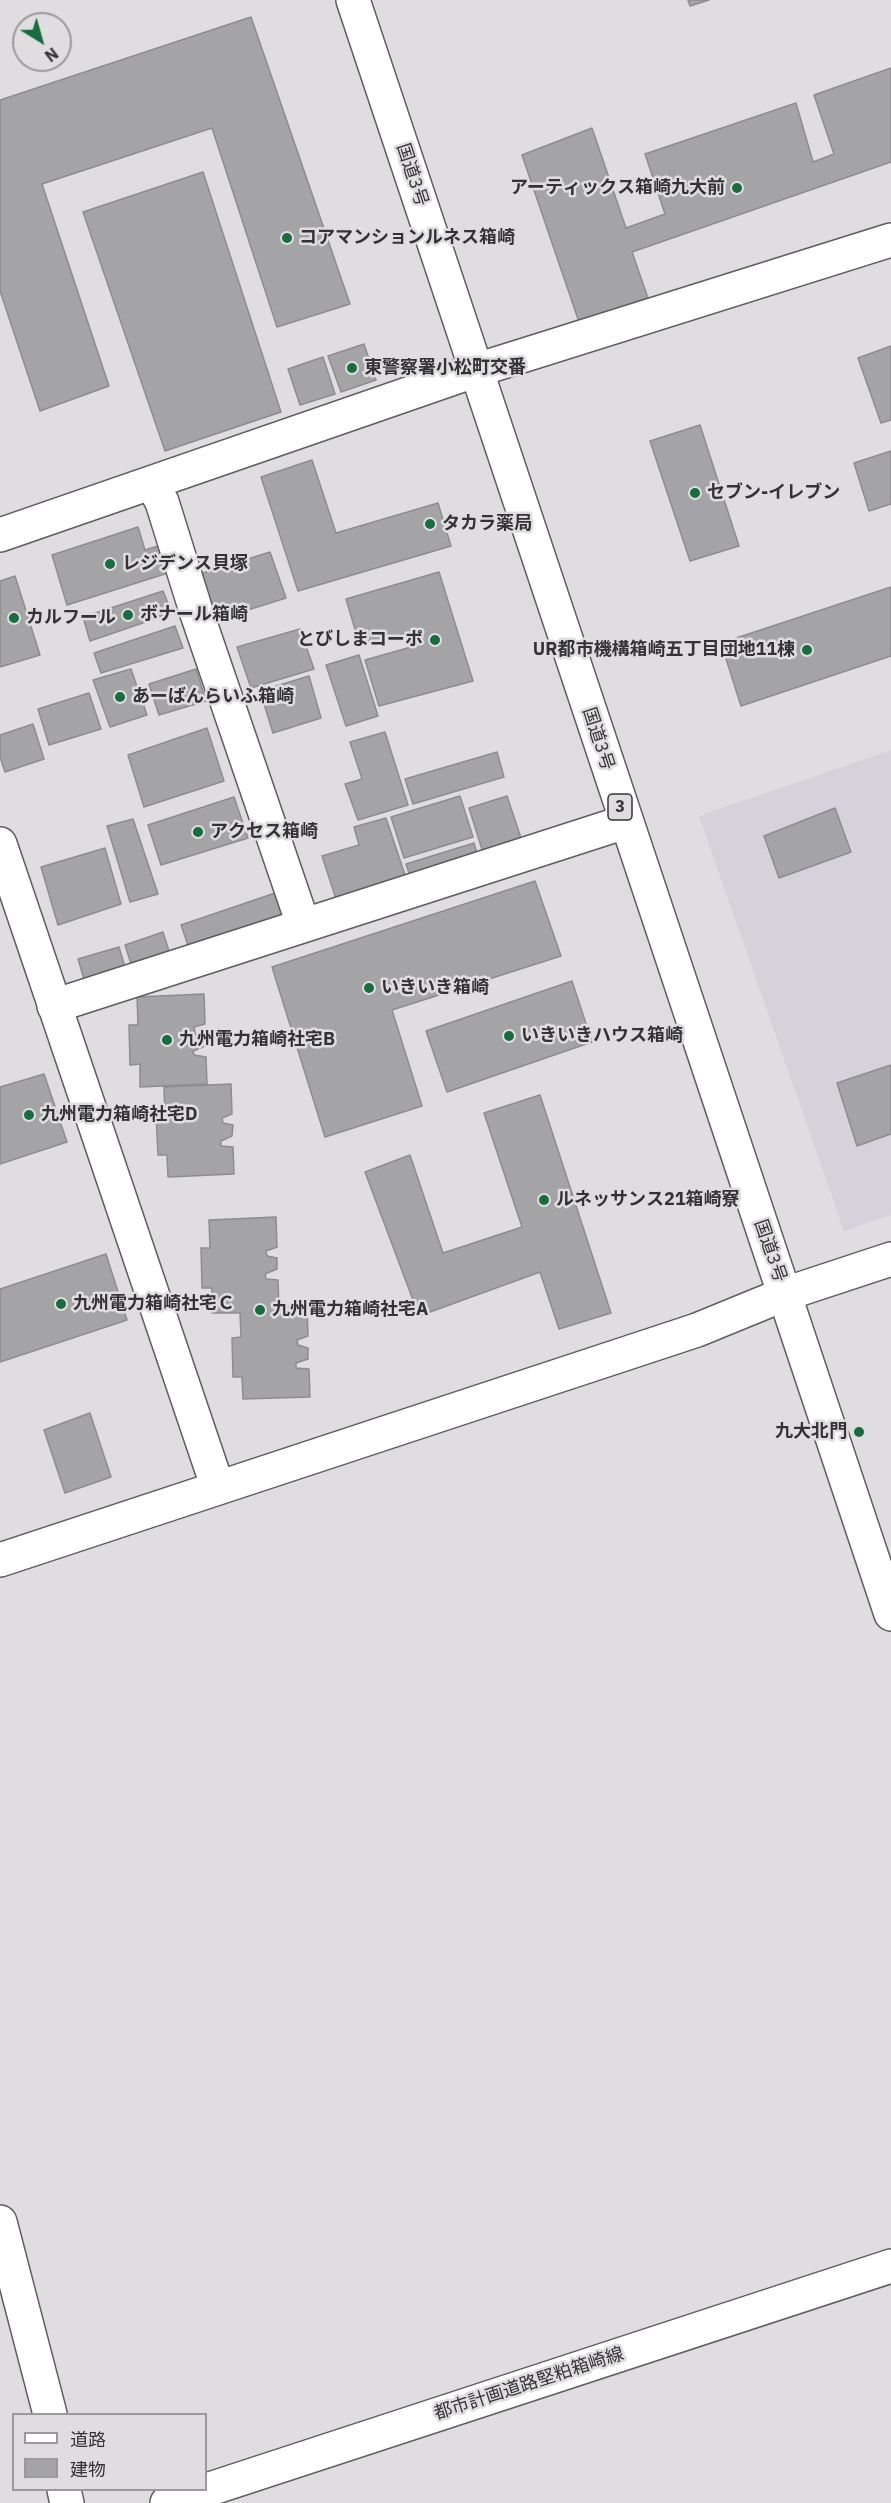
<!DOCTYPE html>
<meta charset="utf-8">
<style>
body{margin:0}
#map{position:relative;width:891px;height:2503px;overflow:hidden;background:#dfdde0;font-family:"IBM Plex Sans","Noto Sans JP",sans-serif}
canvas{display:block}
.legend{position:absolute;left:12px;top:2413px;width:195px;height:78px;box-sizing:border-box;background:#dfdde0;border:2px solid #9b999b;margin:0;padding:8px 10px;list-style:none;font-size:18px;color:#343334}
.legend li{display:flex;align-items:center;gap:12px;height:30px}
.legend b{width:30px;border:2px solid #9b999b}
.north{position:absolute;left:12px;top:12px;width:60px;height:60px;box-sizing:border-box;background:#dfdde0;border:2px solid #9b999b;border-radius:50%;rotate:143deg;font-size:16px;font-weight:700;line-height:24px;text-align:center;color:#343334}
.north::after{content:'';display:block;margin:auto;width:21px;height:27px;background:#186c3e;clip-path:polygon(50% 0,100% 100%,50% 72%,0 100%)}
</style>
<div id="map">
<canvas width="891" height="2503"></canvas>
<ul class="legend">
<li><b style="height:8px;background:#fff"></b>道路</li>
<li><b style="height:16px;background:#a4a3a6"></b>建物</li>
</ul>
<div class="north">N</div>
</div>
<script>
const g = document.querySelector('canvas').getContext('2d');
g.lineJoin = 'round';
function fill(path, color) { g.fillStyle = color; g.fill(path, 'evenodd'); }
function trace(path, color, width, dash) { g.strokeStyle = color; g.lineWidth = width; g.lineCap = dash ? 'butt' : 'round'; g.setLineDash(dash || []); g.stroke(path); }
function drawText(font, color, halo, rows, align = 'center') {
  g.font = font + ' "IBM Plex Sans","Noto Sans JP",sans-serif'; g.lineWidth = 5; g.setLineDash([]); g.textBaseline = 'middle'; g.strokeStyle = halo; g.fillStyle = color; for (const [text, x, y, turn = 0] of rows) {
    g.save(); g.translate(x, y); g.rotate((+turn || 0) * Math.PI / 180); g.textAlign = isNaN(turn) ? turn : align; if (halo) g.strokeText(text, 0, 0); g.fillText(text, 0, 0); g.restore();
  }
}
fill(new Path2D(`
 M891,750v465l-47,16 -145,-415z`), '#d6d2dc');
const building = new Path2D(`
 M688,0h21l-19,6z
 M251,17l99,287 -73,23 -65,-199 -170,56 67,202 -69,25 -40,-120v-191z
 M891,68v94l-259,90 16,46 -69,24 -57,-167 70,-27 34,100 39,-14 -20,-60 151,-51 17,59 21,-8 -20,-59z
 M203,172l78,240 -116,39 -82,-239z
 M364,344l12,36 -35,12 -13,-36z
 M891,346v74l-10,3 -23,-65z
 M323,357l12,37 -35,11 -12,-36z
 M700,425l39,121 -49,15 -40,-120z
 M891,451v53l-22,7 -15,-48z
 M312,460l24,73 102,-30 13,43 -153,45 -37,-114z
 M138,527l7,23 13,-4 10,27 -101,32 -15,-50z
 M270,552l16,46 -70,22 -16,-46z
 M439,572l34,109 -94,25 -14,-46 46,-13 -4,-14 -47,13 -14,-47z
 M15,576l25,79 -40,12v-86z
 M891,587v69l-150,50 -20,-63z
 M163,591l9,22 -82,28 -7,-24z
 M175,626l8,22 -82,25 -7,-20z
 M300,629l14,40 -63,19 -14,-41z
 M359,655l19,61 -32,10 -20,-61z
 M131,669l16,46 -37,12 -17,-47z
 M196,669l10,32 -47,14 -10,-31z
 M309,676l12,42 -48,15 -13,-42z
 M89,693l12,36 -52,16 -11,-36z
 M33,724l11,35 -39,13 -5,-15v-22z
 M207,728l17,53 -80,26 -16,-52z
 M385,732l23,73 -50,15 -13,-36 17,-5 -12,-37z
 M497,752l7,25 -91,27 -8,-25z
 M460,796l13,41 -69,21 -13,-41z
 M507,796l17,51 -39,12 -16,-51z
 M234,797l14,41 -87,27 -13,-40z
 M835,808l16,44 -72,26 -15,-42z
 M386,818l22,66 -70,21 -16,-49 37,-11 -5,-18z
 M133,819l25,75 -28,8 -23,-76z
 M474,843l5,18 -67,21 -6,-18z
 M105,848l16,56 -63,21 -17,-58z
 M535,881l26,75 -169,54 30,96 -97,31 -53,-170z
 M278,892l10,30 -97,32 -10,-29z
 M163,932l9,29 -38,12 -9,-28z
 M119,947l9,30 -41,12 -9,-30z
 M572,981l20,61 -145,50 -21,-61z
 M204,994l1,30 -11,3 1,6 10,2v11l-12,5 1,4 12,2 1,27 -67,3v-23l-10,1 -1,-40h9l-1,-28z
 M891,1065v69l-34,12 -20,-63z
 M44,1074l23,68 -67,22v-77z
 M231,1084l1,30 -10,4 1,5 10,2 -1,11 -11,5v5l12,1 1,27 -66,3 -1,-22h-9l-2,-40h9l-1,-28z
 M540,1095l71,218 -52,16 -19,-57 -121,44 -54,-144 45,-17 33,98 79,-26 -38,-114z
 M276,1217l1,30 -11,4 1,5 10,2v11l-12,5 1,5 12,1 1,27 28,-1 1,30 -11,4 1,5 10,3v11l-12,4v5l13,1 1,28 -67,2 -1,-22h-9l-1,-39 9,-1 -1,-24h-28v-25h-10l-1,-40h9l-1,-28z
 M106,1254l21,66 -127,42v-73z
 M90,1413l21,64 -46,16 -21,-63z`);
fill(building, '#a4a3a6');
trace(building, '#8d8c8f', 1.5);
const minor = new Path2D(`
 M152,483l10,19 35,112 106,310
 M54,1006l571,-184`);
const tertiary = new Path2D(`
 M0,535l477,-165 414,-130
 M0,844l218,644
 M0,1560l697,-230 88,-36 106,-35
 M0,2222l50,192
 M64,2490l3,13
 M167,2503l724,-237`);
const trunk = new Path2D(`
 M353,0l538,1614`);
trace(minor, '#5d5c5f', 36);
trace(tertiary, '#5d5c5f', 36);
trace(trunk, '#5d5c5f', 36);
trace(minor, '#fff', 33);
trace(tertiary, '#fff', 33);
trace(trunk, '#fff', 33);
for (const [x, y, r, color] of [
 [737,188,6,"#186c3e"],
 [287,238,6,"#186c3e"],
 [352,368,6,"#186c3e"],
 [695,493,6,"#186c3e"],
 [430,524,6,"#186c3e"],
 [110,564,6,"#186c3e"],
 [128,615,6,"#186c3e"],
 [14,618,6,"#186c3e"],
 [435,640,6,"#186c3e"],
 [807,650,6,"#186c3e"],
 [120,697,6,"#186c3e"],
 [198,832,6,"#186c3e"],
 [369,988,6,"#186c3e"],
 [509,1036,6,"#186c3e"],
 [167,1040,6,"#186c3e"],
 [29,1115,6,"#186c3e"],
 [544,1200,6,"#186c3e"],
 [61,1304,6,"#186c3e"],
 [260,1310,6,"#186c3e"],
 [859,1432,6,"#186c3e"]
]) { const dot = new Path2D(); dot.arc(x, y, r, 0, 2 * Math.PI); g.fillStyle = color; g.fill(dot); trace(dot, '#dfdde0', 2); }
for (const [x, y, w] of [
 [620,807,24]
]) { const box = new Path2D(); box.roundRect(x - w / 2, y - 13, w, 26, 4.5); g.fillStyle = '#dfdde0'; g.fill(box); trace(box, '#343334', 1.5); }
drawText('bold 16px', '#343334', null, [
 ["3",620,807]
]);
drawText('18px', '#343334', '#dfdde0', [
 ["国道3号",412,175,72],
 ["国道3号",598,739,72],
 ["国道3号",770,1251,71],
 ["都市計画道路堅粕箱崎線",529,2384,-18]
]);
drawText('bold 18px', '#343334', '#dfdde0', [
 ["アーティックス箱崎九大前",725,188,"right"],
 ["コアマンションルネス箱崎",299,238],
 ["東警察署小松町交番",364,368],
 ["セブン-イレブン",707,493],
 ["タカラ薬局",442,524],
 ["レジデンス貝塚",122,564],
 ["ボナール箱崎",140,615],
 ["カルフール",26,618],
 ["とびしまコーポ",423,640,"right"],
 ["UR都市機構箱崎五丁目団地11棟",795,650,"right"],
 ["あーばんらいふ箱崎",132,697],
 ["アクセス箱崎",210,832],
 ["いきいき箱崎",381,988],
 ["いきいきハウス箱崎",521,1036],
 ["九州電力箱崎社宅B",179,1040],
 ["九州電力箱崎社宅D",41,1115],
 ["ルネッサンス21箱崎寮",556,1200],
 ["九州電力箱崎社宅Ｃ",73,1304],
 ["九州電力箱崎社宅A",272,1310],
 ["九大北門",847,1432,"right"]
], 'left');
</script>
